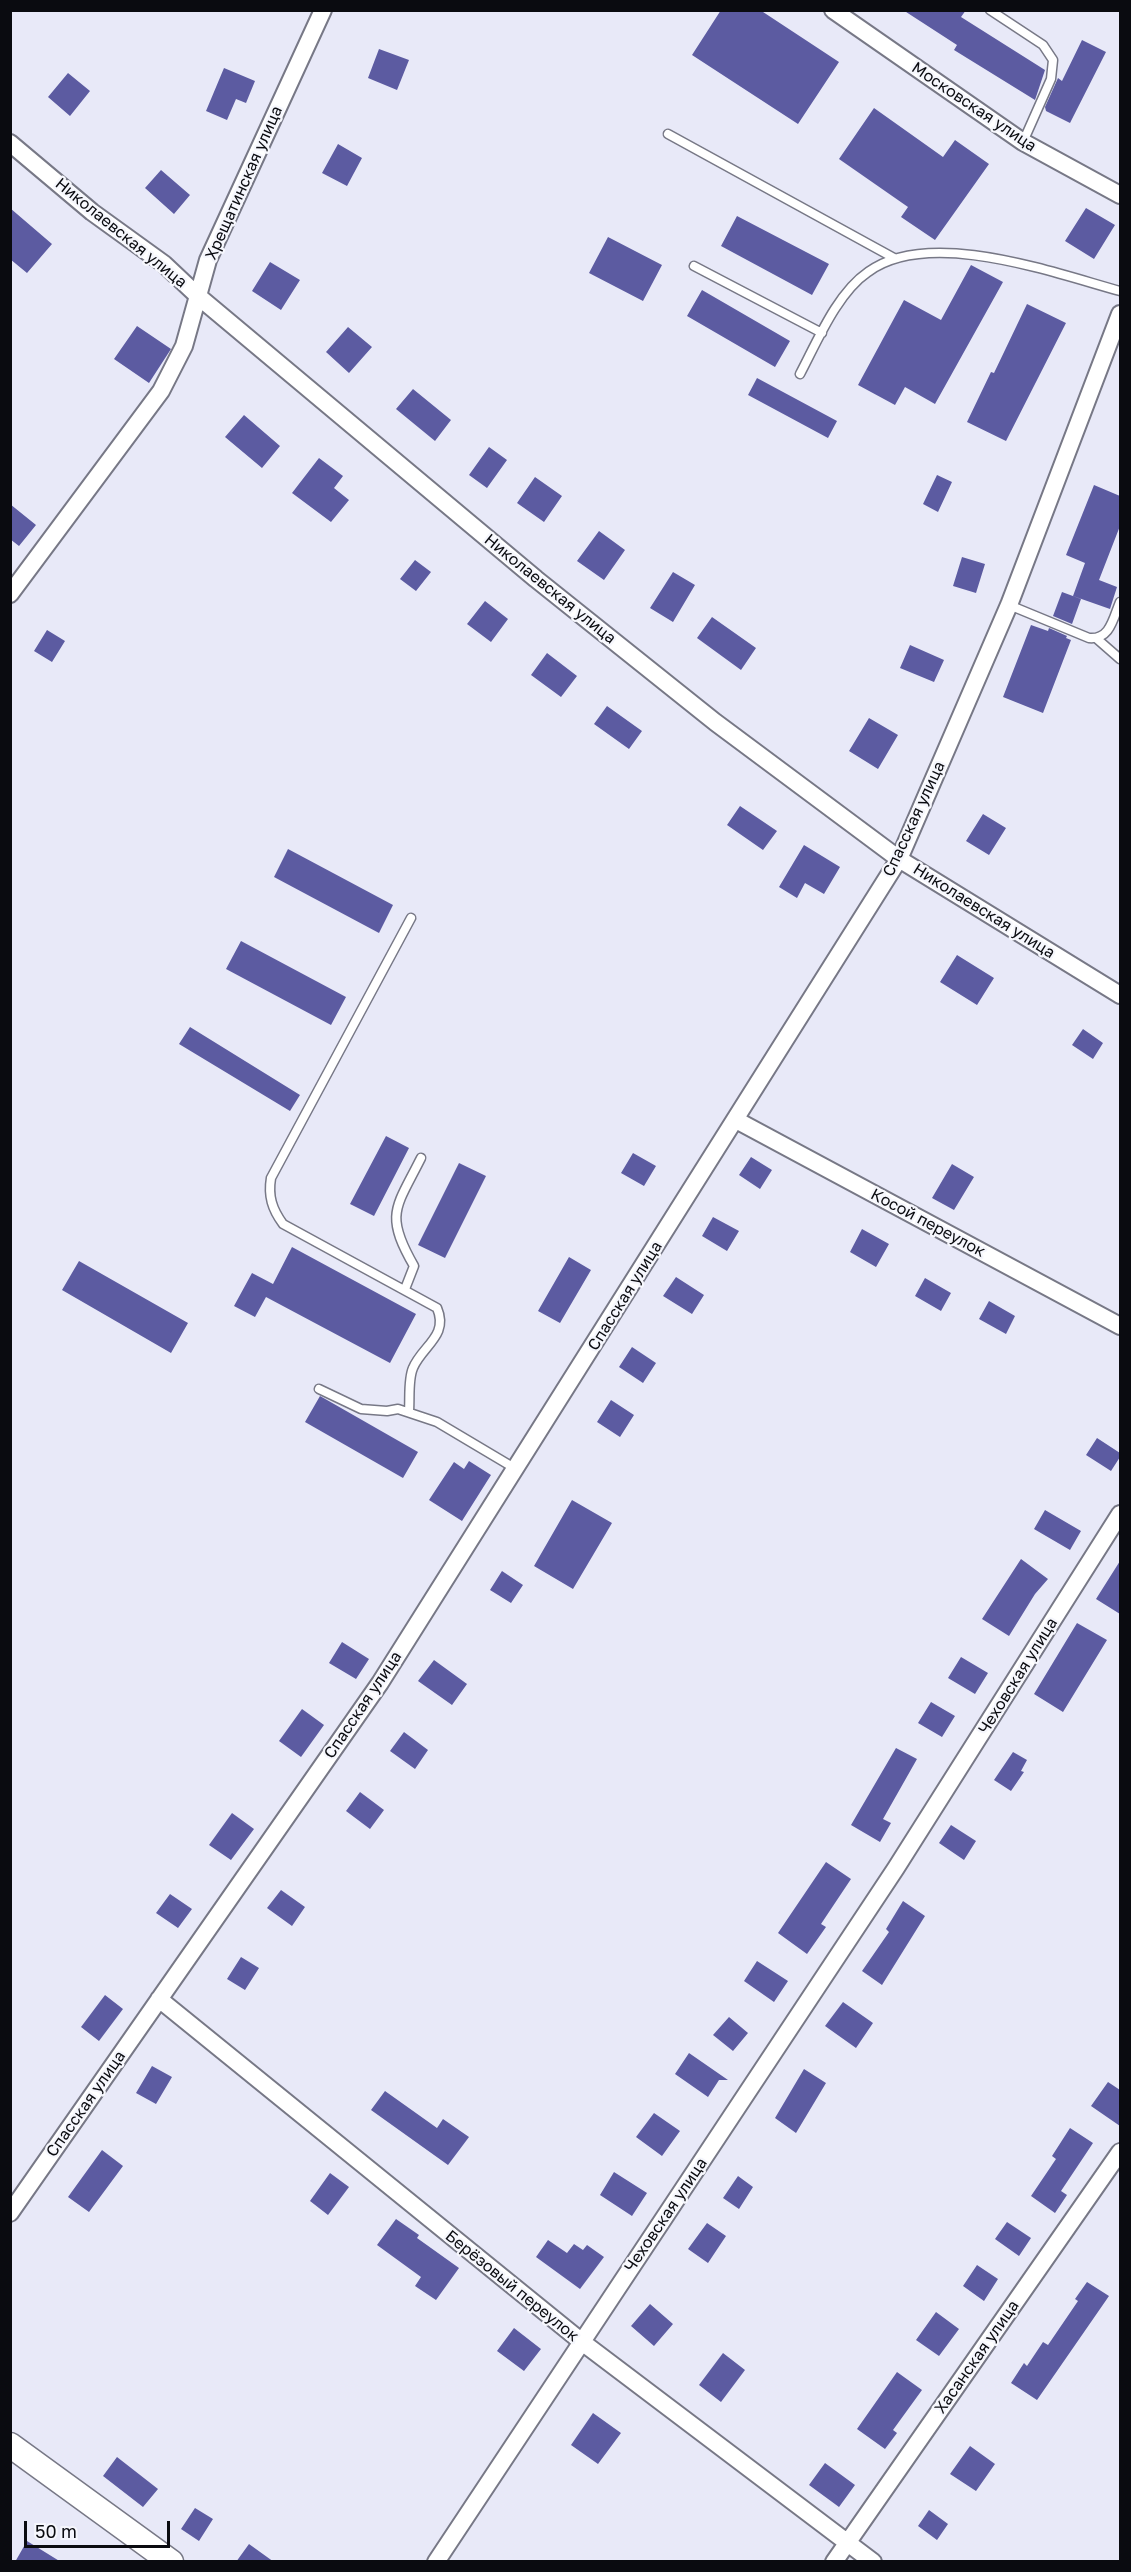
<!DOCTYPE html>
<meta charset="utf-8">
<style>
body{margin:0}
#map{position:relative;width:1131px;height:2572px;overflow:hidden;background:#e8e9f8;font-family:"Golos Text",sans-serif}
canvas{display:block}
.frame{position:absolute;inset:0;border:12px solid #0a0b10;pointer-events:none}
.scale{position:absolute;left:24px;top:2521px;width:146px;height:27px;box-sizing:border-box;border:3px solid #0a0b10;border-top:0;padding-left:8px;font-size:18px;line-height:21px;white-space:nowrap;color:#0a0b10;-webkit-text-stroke:4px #f6f7fd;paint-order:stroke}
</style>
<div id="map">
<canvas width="1131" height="2572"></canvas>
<div class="frame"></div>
<div class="scale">50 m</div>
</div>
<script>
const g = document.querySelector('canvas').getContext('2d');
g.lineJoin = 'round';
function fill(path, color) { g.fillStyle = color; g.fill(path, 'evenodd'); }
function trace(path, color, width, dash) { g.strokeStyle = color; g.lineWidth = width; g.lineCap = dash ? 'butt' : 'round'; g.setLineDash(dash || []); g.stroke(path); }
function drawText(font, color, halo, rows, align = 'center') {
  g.font = font + ' "Golos Text",sans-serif'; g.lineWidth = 4.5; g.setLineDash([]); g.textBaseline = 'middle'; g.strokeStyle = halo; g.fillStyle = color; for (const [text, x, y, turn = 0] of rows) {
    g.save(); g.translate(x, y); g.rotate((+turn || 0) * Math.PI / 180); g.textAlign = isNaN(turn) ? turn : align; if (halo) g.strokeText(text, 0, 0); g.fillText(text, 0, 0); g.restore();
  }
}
fill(new Path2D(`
 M721,10h39l79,52 -41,62 -106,-69z
 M903,10h63l-5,7 84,53 -10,30 -81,-50 3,-5z
 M1082,40l24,12 -36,71 -24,-12 -1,-4 13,-29 4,3z
 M379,49l30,11 -12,30 -29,-12z
 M224,68l31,13 -9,22 -10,-4 -9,21 -21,-9z
 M68,73l22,18 -20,25 -22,-19z
 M874,108l69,49 12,-17 34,24 -54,76 -34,-23 7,-10 -69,-48z
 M338,144l24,14 -15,28 -25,-13z
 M161,170l29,25 -16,19 -29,-26z
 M10,208l42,36 -25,29 -17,-14z
 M1086,208l29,17 -21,34 -29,-18z
 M737,216l92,48 -17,31 -91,-49z
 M608,237l54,28 -19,36 -54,-28z
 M270,262l30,18 -19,30 -29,-19z
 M971,265l32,17 -68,122 -30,-17 -10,18 -37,-20 46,-85 37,20z
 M702,290l88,51 -15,26 -88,-51z
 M1027,304l39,19 -60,118 -39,-19 24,-50 3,1z
 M137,326l34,23 -22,34 -35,-24z
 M348,327l24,20 -23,26 -23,-21z
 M757,378l80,43 -9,17 -80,-43z
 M413,389l38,31 -16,21 -39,-32z
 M244,415l36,31 -18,22 -37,-31z
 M489,447l18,13 -20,28 -18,-13z
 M319,458l24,18 -9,12 15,12 -18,22 -39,-29z
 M937,475l15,7 -14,30 -15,-8z
 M535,477l27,19 -18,26 -27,-19z
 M1094,485l26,11v30l-21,54 18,7 -7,22 -37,-13 12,-33 -19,-8z
 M10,504l26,21 -17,21 -9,-7z
 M599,531l26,19 -21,30 -27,-19z
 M962,557l23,7 -9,29 -23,-7z
 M415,560l16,12 -15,19 -16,-12z
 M673,572l22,13 -22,37 -23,-14z
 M1062,592l19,7 -9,25 -19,-8z
 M485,601l23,18 -17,23 -24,-18z
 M712,617l44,31 -15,22 -44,-32z
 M1031,625l17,6 1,-3 18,8 -1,2 5,2 -28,73 -40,-16z
 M47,630l18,11 -13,21 -18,-11z
 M910,645l34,15 -10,22 -34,-14z
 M547,653l30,23 -16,21 -30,-22z
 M607,706l35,25 -13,18 -35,-25z
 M869,718l29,17 -20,34 -29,-18z
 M740,806l37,25 -14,19 -36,-25z
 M983,814l23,14 -17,27 -23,-14z
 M804,845l36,22 -16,27 -19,-11 -8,15 -18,-11z
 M288,849l105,56 -14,28 -105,-56z
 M241,941l105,56 -15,28 -105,-56z
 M957,955l37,23 -17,27 -37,-23z
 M190,1027l110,68 -10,16 -111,-67z
 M1083,1029l20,14 -10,16 -21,-14z
 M386,1136l23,12 -35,68 -24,-12z
 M633,1153l23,13 -12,20 -23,-13z
 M751,1157l21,13 -12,19 -21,-14z
 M459,1163l27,13 -41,82 -27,-13z
 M952,1164l22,13 -20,33 -22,-12z
 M713,1217l26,14 -12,20 -25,-15z
 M862,1229l27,15 -13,23 -26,-15z
 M292,1247l124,67 -26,49 -124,-66 -11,20 -21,-11 18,-33 21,11z
 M569,1257l22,13 -31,53 -22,-12z
 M79,1261l109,62 -17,30 -109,-63z
 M676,1277l28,18 -12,19 -29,-18z
 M925,1278l26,15 -10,18 -26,-15z
 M989,1301l26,15 -9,18 -27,-15z
 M632,1347l24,16 -13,20 -24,-16z
 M320,1396l98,56 -15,26 -98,-56z
 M611,1400l23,15 -14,22 -23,-15z
 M1097,1438l23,15v4l-9,14 -25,-16z
 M469,1461l22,14 -29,46 -33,-21 25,-38 10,7z
 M572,1500l40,23 -39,66 -39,-23z
 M1045,1510l36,21 -11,19 -36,-21z
 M1021,1559l27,20 -13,15 -26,42 -27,-17z
 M1120,1561v53l-24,-15z
 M502,1571l21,14 -12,18 -21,-13z
 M1077,1623l30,17 -44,72 -29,-18z
 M342,1642l27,17 -13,20 -27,-16z
 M961,1657l27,16 -13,21 -27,-16z
 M434,1660l33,24 -15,21 -34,-24z
 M931,1702l24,14 -13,21 -24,-14z
 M302,1709l22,16 -23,32 -22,-16z
 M404,1732l24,18 -13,19 -25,-18z
 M896,1748l21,11 -34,60 8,4 -11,19 -29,-17z
 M1013,1752l14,8 -6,11 3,1 -13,19 -17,-11z
 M360,1792l24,18 -14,19 -24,-18z
 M232,1813l22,16 -23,31 -22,-15z
 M951,1825l25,16 -12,19 -25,-17z
 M826,1862l25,17 -30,45 5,3 -19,27 -29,-21z
 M281,1890l24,17 -13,19 -25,-18z
 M170,1894l22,15 -14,19 -22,-15z
 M903,1901l22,15 -43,69 -20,-14 27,-39 -3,-3z
 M241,1957l18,11 -14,22 -18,-11z
 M757,1961l31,20 -14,21 -30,-21z
 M105,1995l18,14 -24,32 -18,-14z
 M843,2002l30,21 -17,25 -31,-22z
 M729,2017l19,16 -15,18 -20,-16z
 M689,2053l39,27h-9l-11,17 -33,-23z
 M152,2066l20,11 -16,27 -20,-11z
 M804,2069l22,14 -30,50 -21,-15z
 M1108,2082l12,8v36l-29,-20z
 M385,2091l52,37 6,-9 26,18 -21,28 -77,-55z
 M654,2113l26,18 -18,25 -26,-19z
 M1070,2128l23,15 -32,48 6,4 -12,18 -24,-17 25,-37 -4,-3z
 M102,2150l21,16 -34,46 -21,-15z
 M614,2172l33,21 -15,23 -32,-21z
 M330,2173l19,14 -21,28 -18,-14z
 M738,2176l15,11 -14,22 -16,-11z
 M396,2219l23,16 -2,3 42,30 -23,32 -21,-14 6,-9 -44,-32z
 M1007,2222l24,16 -12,18 -24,-17z
 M707,2223l19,13 -18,27 -20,-14z
 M548,2240l19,13 7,-9 9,6 4,-5 17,12 -24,32 -44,-32z
 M977,2265l21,14 -14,22 -21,-15z
 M1087,2282l22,14 -72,104 -26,-17 13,-20 3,3 16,-24 5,3 30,-44 -3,-2z
 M650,2304l23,20 -19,22 -23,-20z
 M936,2312l23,17 -20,27 -23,-16z
 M514,2328l27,21 -17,22 -27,-20z
 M723,2353l22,17 -24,32 -22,-17z
 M897,2372l25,18 -29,40 4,3 -12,16 -28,-20z
 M593,2413l28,20 -23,31 -27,-19z
 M970,2446l25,18 -19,27 -26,-17z
 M117,2457l41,32 -15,18 -40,-31z
 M825,2463l30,22 -16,22 -30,-22z
 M195,2508l18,11 -14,22 -18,-12z
 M929,2510l19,14 -11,16 -19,-14z
 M27,2541l34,21h-46z
 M249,2544l25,18h-38z`), '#5c5ba1');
const lane = new Path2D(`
 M990,10l53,35 10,15 -2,19 -28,63
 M668,134l226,124
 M694,266l128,67
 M800,374c17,-32 37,-81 68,-102 61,-45 186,1 252,19
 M1009,605l80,33c21,2 24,-19 31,-36
 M1096,638l24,21
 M405,1289l9,-23c-30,-52 -18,-58 7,-108
 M319,1389l42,20 26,2 11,-2 39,13 79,47
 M409,1411c1,-13 -1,-32 4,-43 9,-22 36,-32 24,-60l-154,-84c-11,-15 -15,-28 -12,-46l140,-260`);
const street = new Path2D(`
 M833,10l190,132 97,53
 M10,143l82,69 72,52 35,33 337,282 179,143 184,137 221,136
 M10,594l151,-203 23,-45 24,-86 115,-250
 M736,1120l384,206
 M159,1999l423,343 291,220
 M10,2213l370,-530 519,-824 110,-254 111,-291
 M436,2562l460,-694 224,-354
 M834,2562l286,-410`);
const secondary = new Path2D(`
 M10,2445l161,117`);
trace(lane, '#777886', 11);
trace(street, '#777886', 20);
trace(secondary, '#777886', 27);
trace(lane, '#fff', 8);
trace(street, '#fff', 16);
trace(secondary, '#fff', 24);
drawText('16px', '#0a0b10', '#f6f7fd', [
 ["Московская улица",974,107,34],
 ["Хрещатинская улица",244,183,-66],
 ["Николаевская улица",121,233,39],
 ["Николаевская улица",550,589,39],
 ["Спасская улица",914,819,-65],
 ["Николаевская улица",984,911,32],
 ["Косой переулок",928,1223,28],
 ["Спасская улица",625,1296,-58],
 ["Чеховская улица",1018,1676,-58],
 ["Спасская улица",363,1705,-56],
 ["Спасская улица",86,2104,-55],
 ["Чеховская улица",666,2215,-56],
 ["Берёзовый переулок",512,2286,39],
 ["Хасанская улица",977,2357,-55]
]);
</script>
